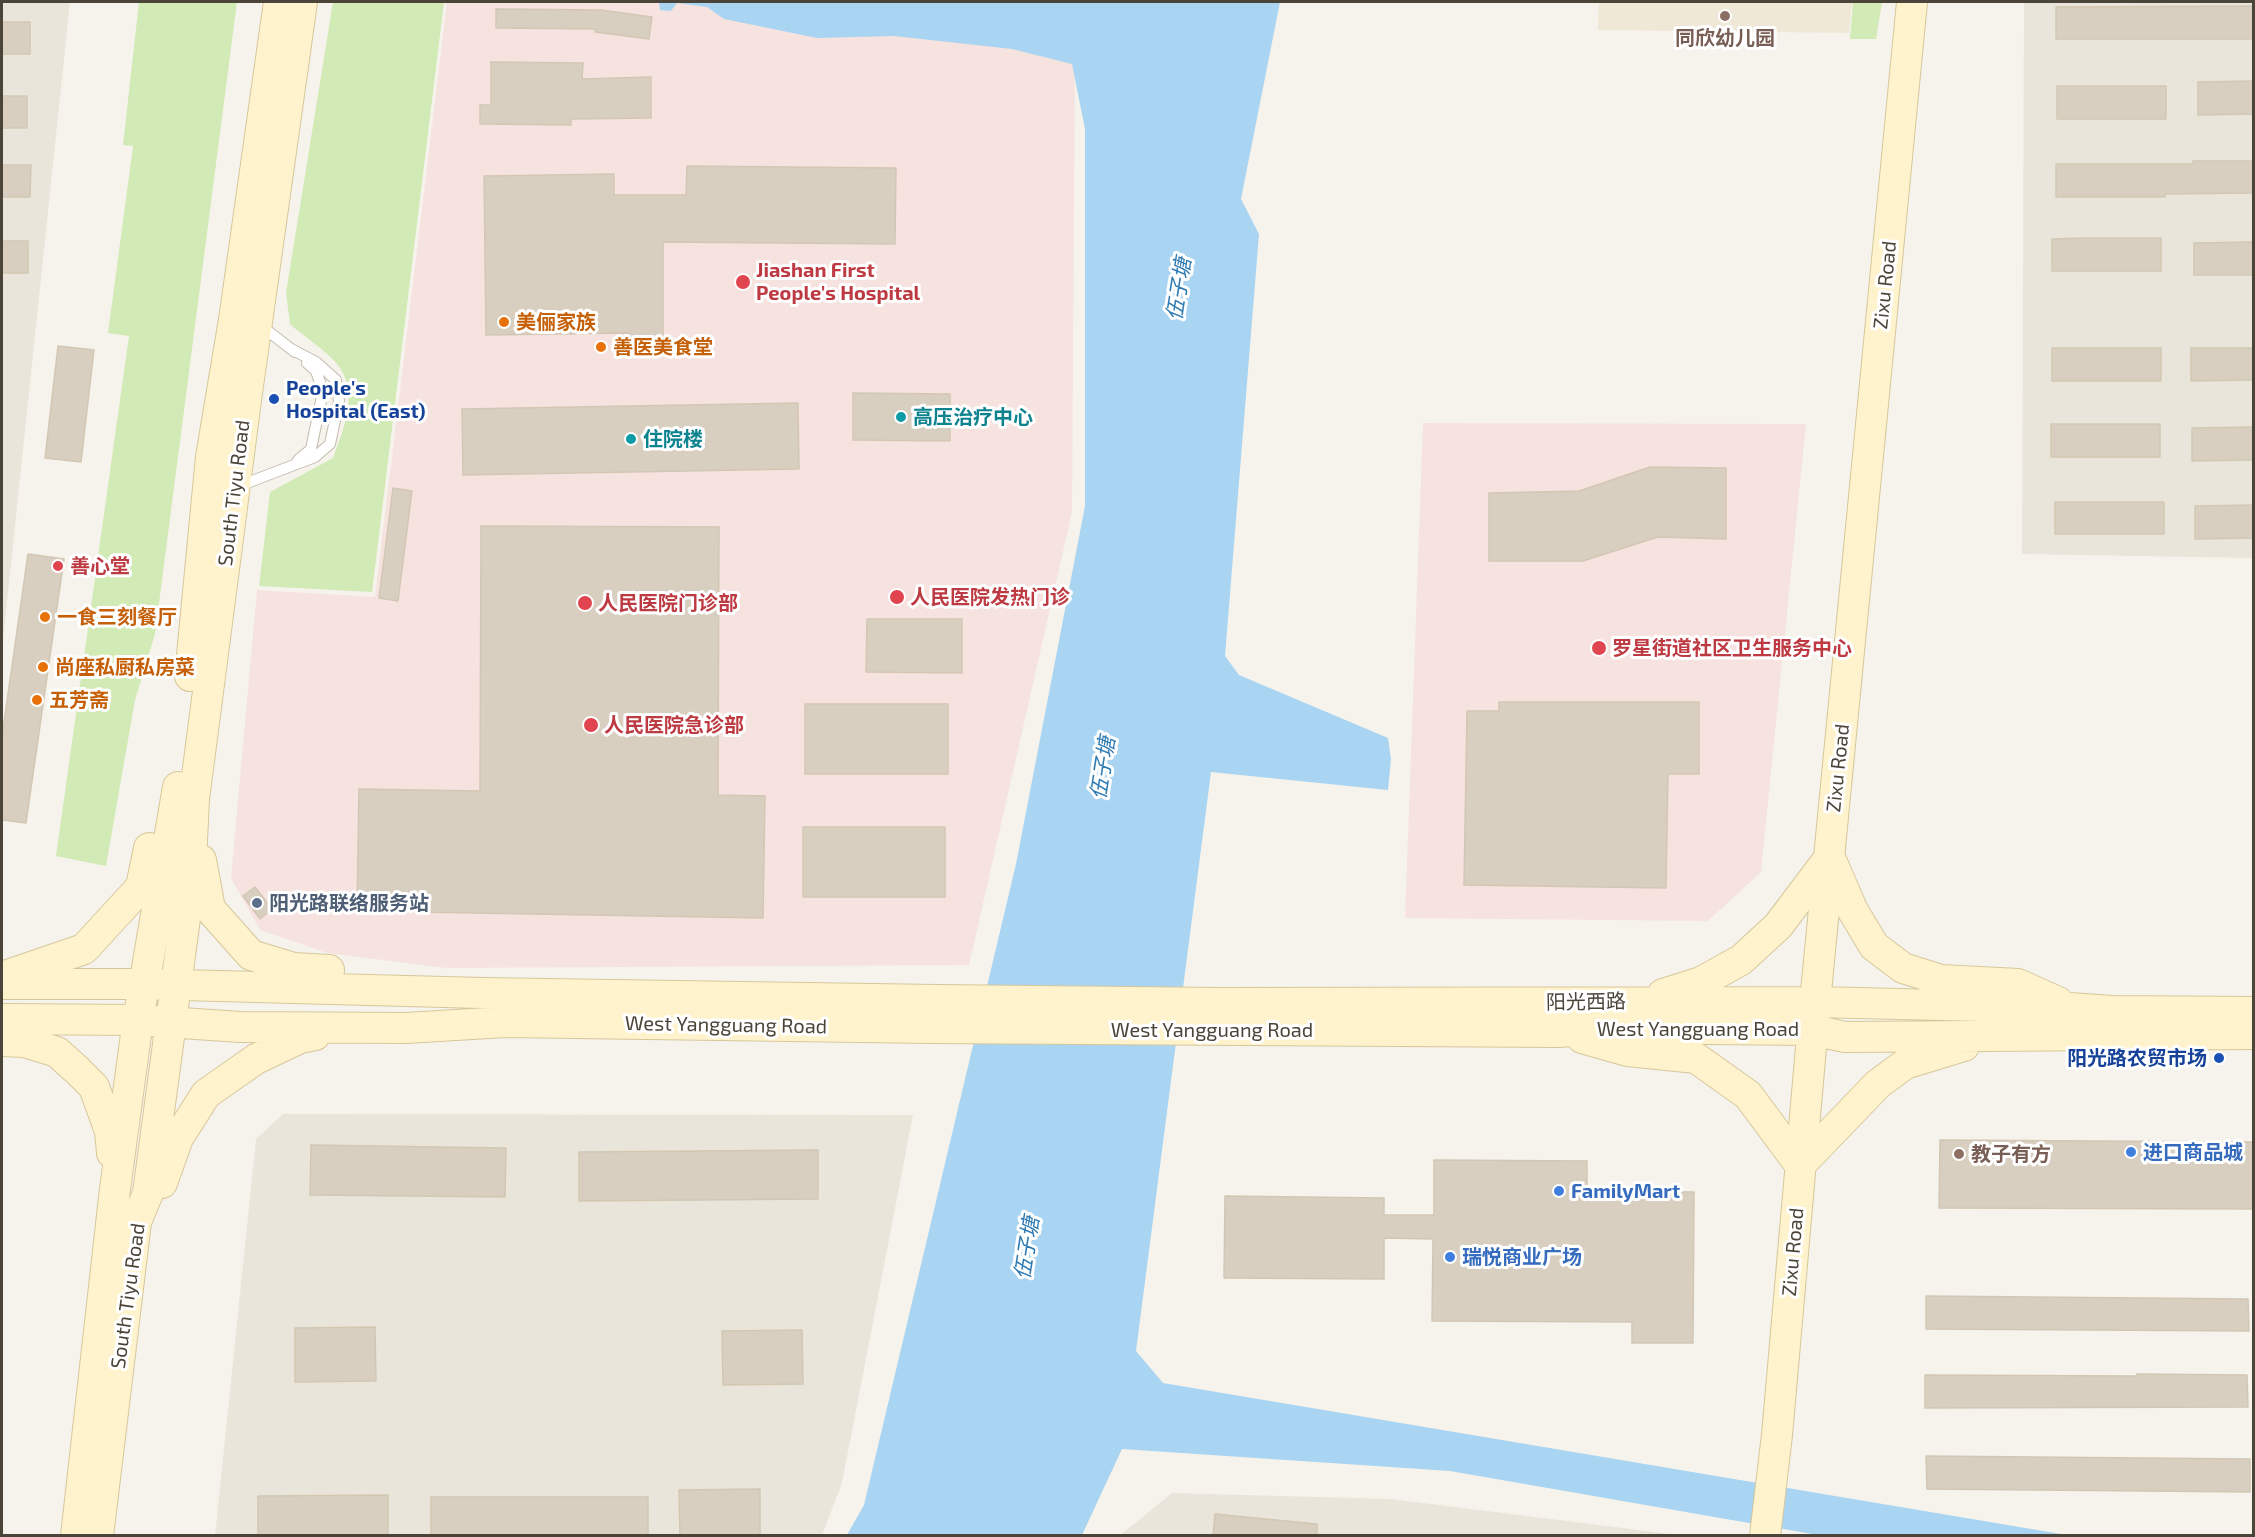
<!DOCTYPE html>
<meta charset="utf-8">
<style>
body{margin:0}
#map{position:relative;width:2255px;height:1537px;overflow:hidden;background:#f6f3ec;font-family:"Exo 2",sans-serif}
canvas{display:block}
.frame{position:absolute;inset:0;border:3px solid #4b4439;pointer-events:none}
</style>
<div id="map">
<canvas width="2255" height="1537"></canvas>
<div class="frame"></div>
</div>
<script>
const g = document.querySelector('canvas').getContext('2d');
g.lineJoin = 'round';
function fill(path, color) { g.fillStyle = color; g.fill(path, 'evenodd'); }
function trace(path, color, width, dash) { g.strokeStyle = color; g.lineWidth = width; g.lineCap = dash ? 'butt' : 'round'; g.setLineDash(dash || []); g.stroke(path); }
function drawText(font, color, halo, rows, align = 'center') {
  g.font = font + ' "Exo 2","Noto Sans SC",sans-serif'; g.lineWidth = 6; g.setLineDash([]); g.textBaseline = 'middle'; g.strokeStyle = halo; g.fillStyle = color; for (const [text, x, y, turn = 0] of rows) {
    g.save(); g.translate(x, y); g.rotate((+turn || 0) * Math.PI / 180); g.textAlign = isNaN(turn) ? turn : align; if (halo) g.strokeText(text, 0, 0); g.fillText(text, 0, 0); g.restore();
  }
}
fill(new Path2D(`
 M2,2h68l-68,648z
 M2024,2h229v556l-231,-4z
 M283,1114l630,1 -71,368 -20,52 -607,1 41,-397z
 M1172,1493l219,6 288,36 -560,1z`), '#eae5da');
fill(new Path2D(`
 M1599,2h253l-3,31 -251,-3z`), '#efe8d6');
fill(new Path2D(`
 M447,2h638l-10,50 -3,460 -103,453 -523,3 -119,-15 -67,-23 -29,-52 26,-288 118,7z
 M1423,423l383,1 -45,448 -53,49 -303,-3z`), '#f6e3e0');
fill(new Path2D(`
 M139,2h98l-82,632 -20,66 -29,166 -50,-10 73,-520 -21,-3 25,-187 -10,-1z
 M333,2h111l-72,590 -113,-6 11,-94 63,-34c11,-30 27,-66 4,-94 -10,-13 -34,-28 -47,-40l-4,-31z
 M1853,2h29l-6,37h-26z`), '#d2eab5');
fill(new Path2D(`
 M641,2h639l-39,197 18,35 -34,422 14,19 149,63 3,21 -3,31 -177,-18 -75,579 27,32 904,152h-249l-368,-64 -328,-22 -40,86h-235l17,-30 152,-641 69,-358v-377l-13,-65 -60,-15 -118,-13 -77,2 -93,-19 -17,-12 -30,-4 -6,8 -11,-1 -1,-7z`), '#a9d4f2');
const building = new Path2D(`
 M2253,6v33h-197v-32z
 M496,9l105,1 51,7 -3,22 -54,-7 1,-3 -100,-1z
 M2,22h28v32h-28z
 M491,62l92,1 -1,16 69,-2v41l-80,1v6l-91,-1v-19h11z
 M2253,81v33l-55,1v-33z
 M2057,86h109v33h-109z
 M2,96h25v32h-25z
 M2193,161h60v32l-88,1v3h-109v-33h137z
 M2,165h29l-1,32h-28z
 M687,166l209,2 -1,76 -232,-2v98h-34v-7l-143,2 -2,-159 130,-2v21h72z
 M2085,238h76v33h-109v-32z
 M2,241h26v32h-26z
 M2253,242v33h-59v-32z
 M58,346l36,4 -13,112 -36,-4z
 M2052,348h109v33h-109z
 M2191,348h62v32l-62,1z
 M853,393l97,1v47l-97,-1z
 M798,403l1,66 -336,6 -1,-66z
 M2051,424h109v33h-109z
 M2253,427v33l-61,1v-33z
 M1650,467l76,1v71l-68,-2 -75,24h-94v-68l90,-2z
 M393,488l19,3 -14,110 -19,-3z
 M2055,502h109v32h-109z
 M2253,505v33l-58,1v-33z
 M481,526l238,1 -1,268 47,1 -2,122 -406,-7 2,-122 121,2z
 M28,554l36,5 -38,264 -24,-3v-84z
 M867,619h95v54l-96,-1z
 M1499,702h200v72h-31l-2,114 -202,-3 3,-174h32z
 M805,704h143v70h-143z
 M803,827h142v70h-142z
 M255,887l17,22 -12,10 -17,-23z
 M1940,1140l313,2v67l-314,-1z
 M311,1145l195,3 -1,49 -195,-2z
 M818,1150v49l-239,2v-49z
 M1434,1160l153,1v30l107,1 -1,151h-61v-21l-200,-1 1,-82 -49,-1v41l-160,-1 1,-82 159,2v17h50z
 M1926,1296l322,3 1,32 -323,-2z
 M375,1327l1,54 -81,1v-54z
 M802,1330l1,54 -80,1 -1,-54z
 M2137,1374l110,1 1,32 -323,1v-33l212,1z
 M1926,1456l324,3v33l-323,-3z
 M760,1489v47h-80l-1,-46z
 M388,1495v41h-130v-40z
 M431,1497h217v39h-217z
 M1215,1514l102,10v12h-104z`);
fill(building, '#d8cfc1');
trace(building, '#d3c7b4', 1.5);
const lane = new Path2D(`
 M260,325l35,27
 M298,460l13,-11 12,-58 -7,-20 -9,-8
 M239,486l76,-29 15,-13 9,-43 -3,-21 -20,-18 -25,-13`);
const secondary = new Path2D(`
 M190,676l21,-219 23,-137 45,-318
 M201,860l9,49 41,46 43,13 35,2
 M1831,860l22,51 21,35 29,22 38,12 77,4 40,18
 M5,976l79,-27 57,-62 8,-39
 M2,984h142l338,9 455,7 283,3 595,-1 254,6 43,3 142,1
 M1663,994l38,-12 40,-22 37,-34 52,-69
 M2,1019l136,1 102,7 166,1 99,-6 427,6 627,4 43,-4 210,2 33,7 409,-3
 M1582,1038l46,13 68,7 52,37 52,70
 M2,1041l22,1 33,10 20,18 17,17 16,44 2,22
 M1800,1165l78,-81 27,-20 59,-18
 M162,1183l16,-45 28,-44 50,-35 44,-21 15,-3
 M76,1536l39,-347 23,-169 40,-233
 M98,1536l38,-314 12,-29 42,-312 4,-82 52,-399 56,-398
 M1765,1536l12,-101 38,-433 97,-1000`);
trace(lane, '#c2bbae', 12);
trace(secondary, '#d6c79b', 32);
trace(lane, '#fff', 10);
trace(secondary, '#fff3cd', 30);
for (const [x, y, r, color] of [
 [1725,16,6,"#8d6e63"],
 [743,282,8,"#e0444e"],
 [504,322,6,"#e8710a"],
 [601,347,6,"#e8710a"],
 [274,399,6,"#1a4fb4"],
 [901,417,6,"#0f9aa8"],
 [631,439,6,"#0f9aa8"],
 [58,566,6,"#e0444e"],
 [897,597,8,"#e0444e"],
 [585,603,8,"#e0444e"],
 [45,617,6,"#e8710a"],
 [1599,648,8,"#e0444e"],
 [43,667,6,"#e8710a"],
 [37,700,6,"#e8710a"],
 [591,725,8,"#e0444e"],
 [257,903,6,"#5c6f8a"],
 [2219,1058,6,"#1a4fb4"],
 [2131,1152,6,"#3f7fe0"],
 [1959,1154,6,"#8d6e63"],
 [1559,1191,6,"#3f7fe0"],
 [1450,1257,6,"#3f7fe0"]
]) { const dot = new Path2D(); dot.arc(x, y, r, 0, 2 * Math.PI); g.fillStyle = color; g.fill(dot); trace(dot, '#fff', 2); }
drawText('bold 20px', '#785e54', '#fff', [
 ["同欣幼儿园",1725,38],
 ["教子有方",1971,1154,"left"]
]);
drawText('bold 20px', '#be3a42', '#fff', [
 ["Jiashan First",756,270],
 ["People's Hospital",756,293],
 ["善心堂",70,566],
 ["人民医院发热门诊",910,597],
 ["人民医院门诊部",598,603],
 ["罗星街道社区卫生服务中心",1612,648],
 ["人民医院急诊部",604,725]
], 'left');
drawText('20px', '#4b4439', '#fff', [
 ["Zixu Road",1885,285,-84],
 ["South Tiyu Road",234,493,-83],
 ["Zixu Road",1838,768,-84],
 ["阳光西路",1586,1002,-1],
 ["West Yangguang Road",726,1025,1],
 ["West Yangguang Road",1698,1029],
 ["West Yangguang Road",1212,1030],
 ["Zixu Road",1793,1252,-85],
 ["South Tiyu Road",128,1296,-82]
]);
drawText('bold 20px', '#c56008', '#fff', [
 ["美俪家族",516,322],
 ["善医美食堂",613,347],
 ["一食三刻餐厅",57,617],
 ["尚座私厨私房菜",55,667],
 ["五芳斋",49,700]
], 'left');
drawText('bold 20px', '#164399', '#fff', [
 ["People's",286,388],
 ["Hospital (East)",286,411],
 ["阳光路农贸市场",2207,1058,"right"]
], 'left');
drawText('bold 20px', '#0d838f', '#fff', [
 ["高压治疗中心",913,417],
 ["住院楼",643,439]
], 'left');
drawText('bold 20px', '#4e5e75', '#fff', [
 ["阳光路联络服务站",269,903]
], 'left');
drawText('bold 20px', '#366cbe', '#fff', [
 ["进口商品城",2143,1152],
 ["FamilyMart",1571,1191],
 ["瑞悦商业广场",1462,1257]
], 'left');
drawText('italic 21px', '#2e7ab2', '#fff', [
 ["伍子塘",1179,289,-81],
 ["伍子塘",1103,768,-81],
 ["伍子塘",1027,1248,-81]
]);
</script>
